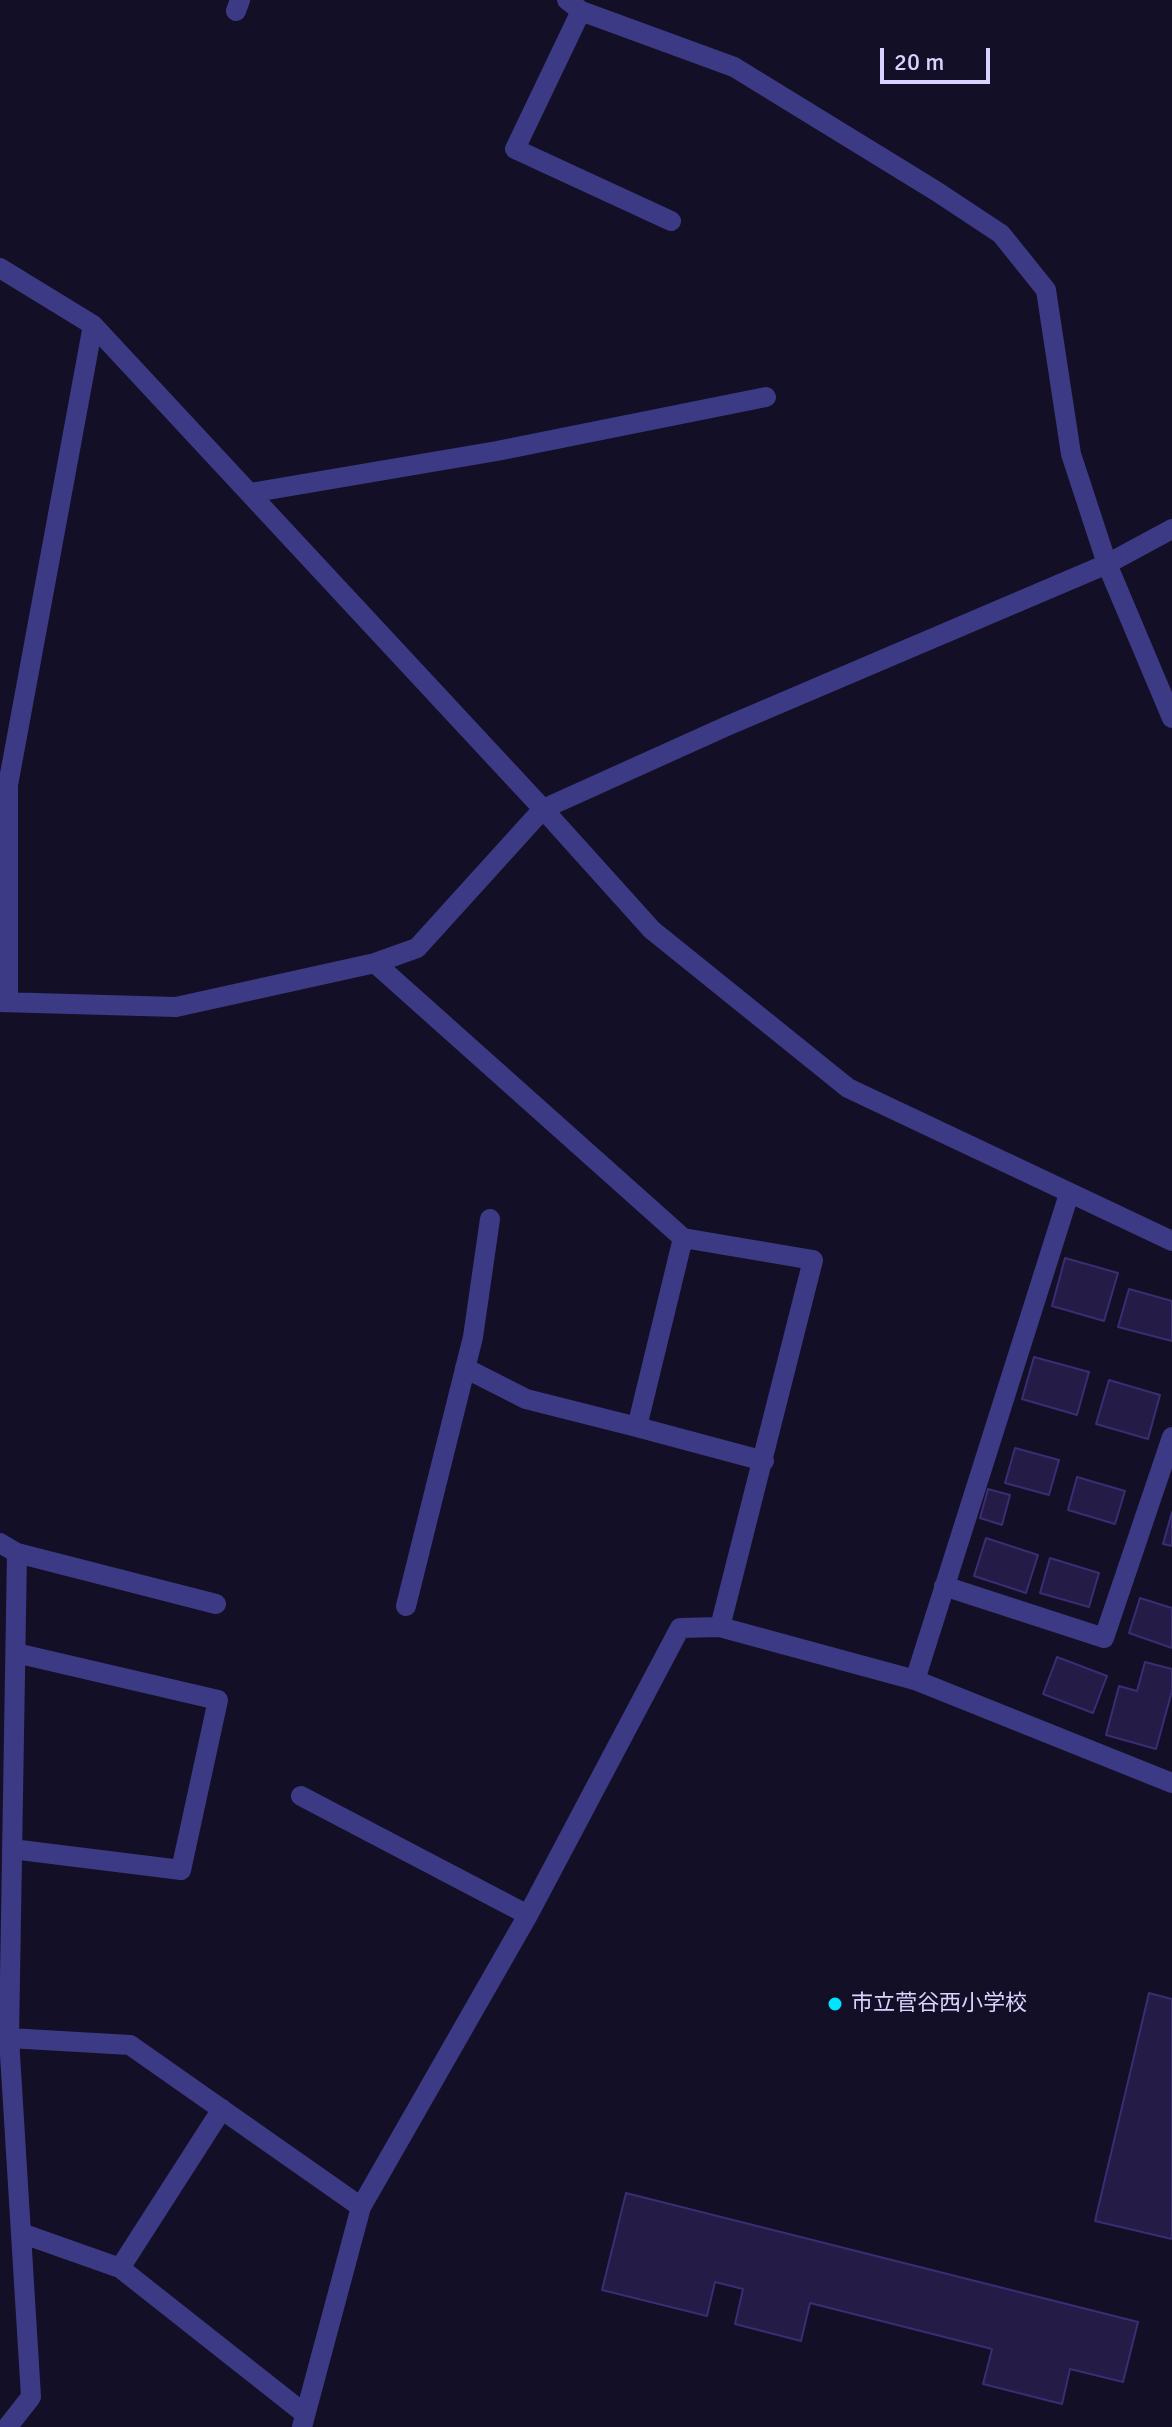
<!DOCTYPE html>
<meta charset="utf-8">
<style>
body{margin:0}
#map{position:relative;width:1172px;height:2427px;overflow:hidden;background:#130f26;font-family:Signika,sans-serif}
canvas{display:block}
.scale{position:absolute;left:880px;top:48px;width:110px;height:36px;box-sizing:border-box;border:4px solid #d9d4ff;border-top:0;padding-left:10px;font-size:24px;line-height:28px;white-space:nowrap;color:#d9d4ff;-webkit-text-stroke:6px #130f26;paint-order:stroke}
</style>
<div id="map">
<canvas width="1172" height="2427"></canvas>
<div class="scale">20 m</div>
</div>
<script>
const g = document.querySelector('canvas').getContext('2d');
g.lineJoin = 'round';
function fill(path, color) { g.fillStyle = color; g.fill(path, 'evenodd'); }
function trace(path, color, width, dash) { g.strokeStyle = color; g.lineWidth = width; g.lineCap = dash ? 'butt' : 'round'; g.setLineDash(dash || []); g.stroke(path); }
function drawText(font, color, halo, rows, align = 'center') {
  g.font = font + ' Signika,"Noto Sans JP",sans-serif'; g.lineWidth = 8; g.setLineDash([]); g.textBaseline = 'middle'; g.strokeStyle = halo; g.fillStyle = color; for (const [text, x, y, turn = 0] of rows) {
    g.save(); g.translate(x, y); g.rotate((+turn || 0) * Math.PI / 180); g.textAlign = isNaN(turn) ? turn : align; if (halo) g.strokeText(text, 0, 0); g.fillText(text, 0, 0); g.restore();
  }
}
const building = new Path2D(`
 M1065,1258l53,15 -14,48 -52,-15z
 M1129,1289l43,12v40l-54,-14z
 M1034,1357l55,15 -12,43 -55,-16z
 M1109,1380l51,15 -12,44 -52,-15z
 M1015,1448l44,12 -10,35 -44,-12z
 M1077,1477l48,14 -10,33 -47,-14z
 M988,1489l22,6 -8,30 -22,-7z
 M1172,1512v34l-9,-2z
 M986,1538l52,17 -12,38 -52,-17z
 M1050,1558l49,15 -10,34 -49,-14z
 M1140,1598l32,10v40l-43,-15z
 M1057,1657l50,19 -14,37 -50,-19z
 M1145,1662l27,7v22l-16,58 -50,-14 13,-49 18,5z
 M1149,1993l23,6v240l-77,-18z
 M626,2193l512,129 -15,60 -53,-13 -8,35 -79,-20 9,-35 -182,-46 -9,38 -66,-17 8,-35 -28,-7 -8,34 -105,-26z`);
fill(building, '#241b47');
trace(building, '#3b2d73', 2);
trace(new Path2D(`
 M567,0l14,11 153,56 202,124 65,43 45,56 25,164 36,110 65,154
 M236,11l4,-11
 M581,11l-66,138 156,72
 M0,268l93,57 450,484 109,121 196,158 324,153
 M250,493l247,-42 269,-54
 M375,963l308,275
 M8,1001v-216l85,-460
 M0,1002l176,5 199,-44 42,-15 126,-139 184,-83 380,-162 65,-35
 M465,1368l61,31 111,28
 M0,1543l17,10 199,51
 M944,1586l160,52 68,-201
 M406,1606l67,-269 17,-118
 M720,1627l93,-367 -130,-22 -46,189 127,34
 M915,1680l154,-486
 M301,1796l227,119
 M12,1849l169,21 37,-170 -202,-47
 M9,2038l8,-485
 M361,2207l167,-292 152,-287 40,-1 195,53 257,103
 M21,2233l99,35 185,146
 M120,2268l102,-159
 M9,2425l22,-28 -22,-359 121,7 231,162 -59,220`), '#3d3a85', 20);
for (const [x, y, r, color] of [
 [835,2004,8,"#00e5ff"]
]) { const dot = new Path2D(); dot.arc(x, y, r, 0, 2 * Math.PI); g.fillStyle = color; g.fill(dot); trace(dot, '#130f26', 3); }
drawText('22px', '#d9d4ff', '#130f26', [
 ["市立菅谷西小学校",851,2004]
], 'left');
</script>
